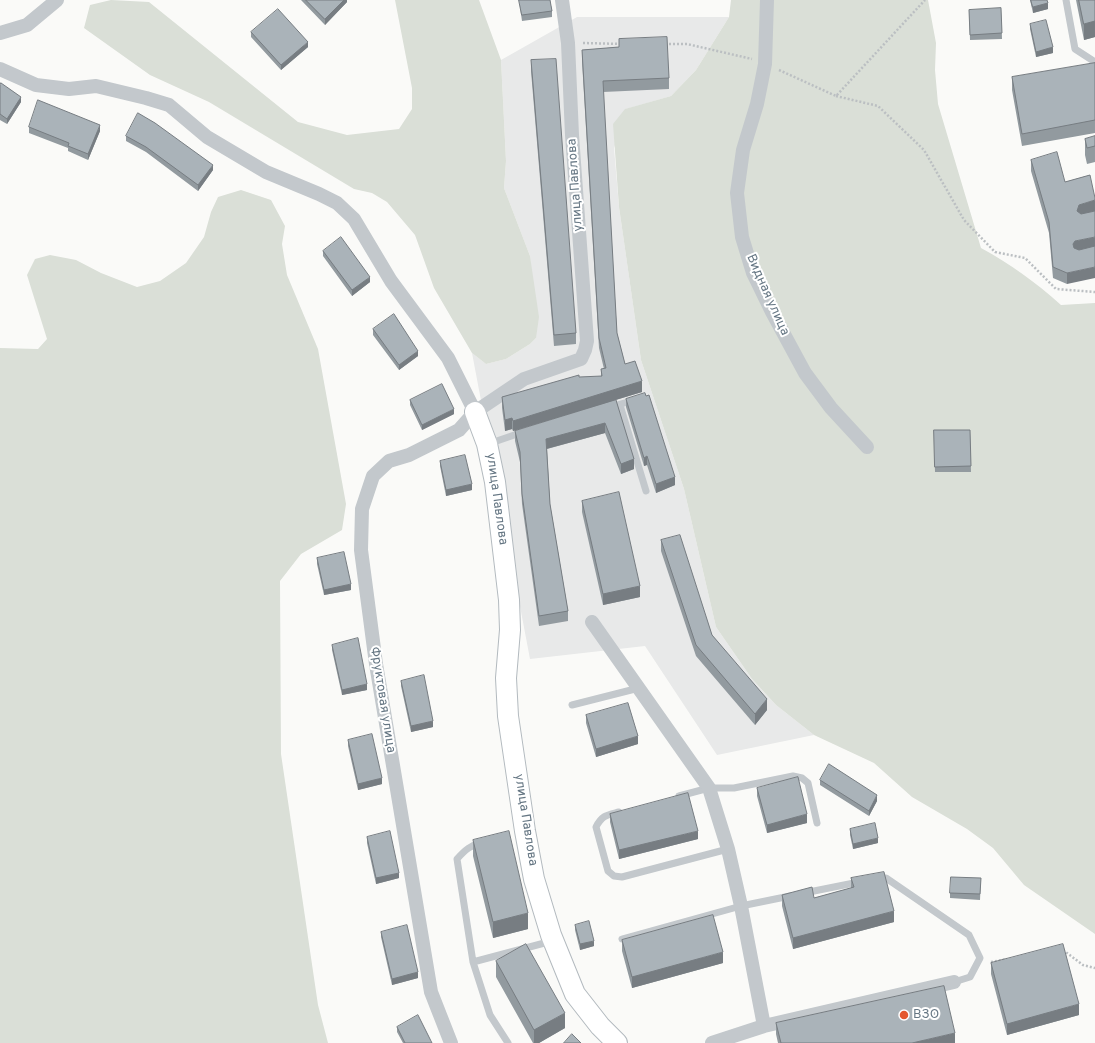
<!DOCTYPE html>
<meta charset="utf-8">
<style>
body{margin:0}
canvas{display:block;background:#fafaf8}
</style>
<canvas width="1095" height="1043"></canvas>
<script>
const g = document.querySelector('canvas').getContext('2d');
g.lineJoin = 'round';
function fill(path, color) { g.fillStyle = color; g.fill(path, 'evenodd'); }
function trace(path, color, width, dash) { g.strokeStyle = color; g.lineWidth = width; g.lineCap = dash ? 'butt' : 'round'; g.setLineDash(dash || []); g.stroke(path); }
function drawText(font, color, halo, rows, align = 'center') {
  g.font = font + ' Overpass,sans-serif'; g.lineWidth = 4; g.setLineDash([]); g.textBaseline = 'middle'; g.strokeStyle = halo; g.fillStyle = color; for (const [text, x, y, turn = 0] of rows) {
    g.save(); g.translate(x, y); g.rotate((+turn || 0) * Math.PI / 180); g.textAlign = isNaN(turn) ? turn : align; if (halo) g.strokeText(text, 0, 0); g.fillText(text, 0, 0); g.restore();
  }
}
fill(new Path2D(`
 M577,17h152l-33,53 -25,26 -45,13 -12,39 5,59 22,153 43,129 32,138 36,52 24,26 38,30 -97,20 -72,-109 -115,13 -58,-306 14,11 20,-5 24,-15 6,-6 -6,-82 -26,-68 2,-27 -5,-101z`), '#e8e9e9');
fill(new Path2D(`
 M111,0l38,2 149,120 49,13 52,-6 13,-20v-21l-17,-88h84l22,60 5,101 -2,27 26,68 9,61 -3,21 -6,6 -24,15 -20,5 -14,-11 -38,-65 -19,-53 -28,-33 -15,-9 -18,-4 -145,-87 -59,-27 -66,-47 6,-23z
 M731,0h197l8,43 -1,27 3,34 43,144c31,17 53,33 80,57l34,-2v631l-71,-49 -31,-37 -26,-19 -55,-32 -38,-34 -60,-28 -38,-30 -24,-26 -36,-52 -32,-138 -43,-129 -22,-153 -6,-83 12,-15 46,-13 25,-26 33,-53z
 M241,190l30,10 14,26 -3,18 5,31 31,74 28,155 -4,26 -41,24 -21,27 1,173 37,251 10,38h-328v-695l38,1 9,-10 -20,-64 8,-16 15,-4 26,5 25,13 36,14 23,-6 26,-18 18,-26 7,-25 7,-15z`), '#dadfd7');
const secondary = new Path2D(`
 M475,412l12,32 8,38 14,118 1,30 -4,48 2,38 17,115 9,48 17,56 24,59 25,32 17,17`);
trace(secondary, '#b3babf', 22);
trace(new Path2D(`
 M583,43l39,1
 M665,44h22l65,15
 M779,70l57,26 89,-96
 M836,96l42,10 46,44 40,70 31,32 30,6 31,31 39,3
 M1063,950l20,15 12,3
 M991,962l16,-3`), '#bbbfc2', 2.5, [2, 2]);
trace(new Path2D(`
 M1066,0l9,49 20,13
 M620,405l26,86
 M610,407l25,-7
 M488,444l35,-12
 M572,705l67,-17
 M679,796l30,-8h25l59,-12 9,2 6,5 9,40
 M619,812c-12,3 -17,3 -23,15l12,44 6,5 8,1 106,-28
 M482,842c-11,3 -17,8 -25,17l16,103 17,53 18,28
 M877,878h9l83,57 11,23 -10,19 -16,5
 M804,893l55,-11
 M622,939l119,-33 49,-10
 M473,962l79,-21`), '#c3c8cc', 7);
trace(new Path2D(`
 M767,0l-2,64 -8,40 -14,46 -6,43 5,44 11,36 19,39 33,61 26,35 36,39
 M0,33l27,-8 30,-25
 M0,69l36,16 33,4 27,-3 50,12 23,7 38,32 59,35 53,22 18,9 17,16 37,62 57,77 27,54
 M592,622l117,166 19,61 13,57 23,120 -52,17
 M764,1026l190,-44
 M451,1043l-20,-51 -55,-328 -15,-114 1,-41 11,-33 16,-15 20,-6 50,-25 16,-18 49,-33 57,-20 4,-9 2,-9 -15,-206 -4,-92 -6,-43`), '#c3c8cc', 14);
trace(secondary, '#fff', 20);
fill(new Path2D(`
 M301,0h46v2l-22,23z
 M519,0h31l2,11v6l-30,4z
 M1030,0h17l1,9 -15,4z
 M1076,0h19v37l-11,3z
 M1001,8l1,31 -32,1 -1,-30z
 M1030,24l23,29 -17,4 -6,-28z
 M251,32l57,15 -27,23 -30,-33z
 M619,39l50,39v11l-66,3 14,241 8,31 17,28 -129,39 -1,-2 -7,2 -3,-23v-11l99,-21v-7h3l-5,-21 -17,-287v-11l37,-3z
 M531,60l45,273v11l-22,2 -23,-275z
 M1095,63v70l-73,13 -10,-56v-13z
 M0,85l21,17 -14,22 -7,-4z
 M29,127l71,4 -12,29 -20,-9v-3l-39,-15z
 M126,136l87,34 -15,21 -52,-39 -20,-11z
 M1095,136v26l-8,2 -2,-9v-16z
 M1031,160l34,22 25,-7 -23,109 -14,-6 -4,-45 -18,-62z
 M323,251l47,31 -18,14 -29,-40z
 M373,329l45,27 -19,14 -26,-35z
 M626,399l49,86 -19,8 -9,-28 -3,1 -18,-59z
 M410,400l44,14 -32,16 -12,-25z
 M616,400l18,69 -13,5 -16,-41 -58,16 3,55 18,107v10l-29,5 -17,-122 -2,-42 -5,-21v-10z
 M934,430h36l1,42h-36z
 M440,461l32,29 -26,6 -6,-30z
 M582,501l58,96 -37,8 -21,-93z
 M661,540l51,95 55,75 -12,15 -59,-69 -35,-105z
 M317,558l34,32 -27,5 -7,-31z
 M332,645l35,45 -25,5 -10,-45z
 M401,681l32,46 -22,5 -10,-46z
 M586,715l52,29 -42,13 -10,-34z
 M348,740l34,44 -24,6 -10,-44z
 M820,780l57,21 -8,15 -49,-31z
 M757,788l50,35 -40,10 -10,-37z
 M610,814l88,25 -79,20 -9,-37z
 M850,829l28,14 -25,6 -3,-14z
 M367,837l32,41 -23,6 -9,-41z
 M473,840l55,89 -35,9 -20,-82z
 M851,878l43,44 -101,27 -11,-43v-11l32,3 37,-10z
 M981,878l-1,22 -30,-2v-5z
 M575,925l19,21 -14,4 -5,-20z
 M381,932l37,46 -26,7 -11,-48z
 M622,940l101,23 -91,25 -10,-37z
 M496,961l69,67 -26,15h-6l-37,-66z
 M991,963l88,52 -72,20 -16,-61z
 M776,1023l179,20h-177l-2,-9z
 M397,1027l35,16h-29l-6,-11z`), '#929a9f');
fill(new Path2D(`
 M344,0h3v2l-22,23v-6z
 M1048,3v6l-15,4v-6z
 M1095,21v16l-11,3v-16z
 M308,42v5l-27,23v-5z
 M1053,47v6l-17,4v-5z
 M21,97v5l-14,22v-5z
 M100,125v6l-12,29v-6z
 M213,165v5l-15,21v-6z
 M1095,200v11l-16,5 -2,-5 2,-6z
 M1095,237v11l-20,4 -2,-8 2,-3z
 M1095,267v11l-28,6v-11z
 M370,277v5l-18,14v-6z
 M418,351v5l-19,14v-5z
 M642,381v11l-129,39v-10z
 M454,409v5l-32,16v-5z
 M512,418v11l-7,2v-11z
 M605,423v10l-59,16v-10z
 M647,456v9l-3,1v-8z
 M634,459v10l-13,5v-10z
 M675,477v8l-19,8v-9z
 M472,484v6l-26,6v-6z
 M351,584v6l-27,5v-5z
 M640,586v11l-37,8v-11z
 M367,684v6l-25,5v-5z
 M767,699v11l-12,15v-11z
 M433,721v6l-22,5v-6z
 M638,736v8l-42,13v-8z
 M382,778v6l-24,6v-6z
 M877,795v6l-8,15v-5z
 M807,814v9l-40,10v-8z
 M698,831v8l-79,20v-9z
 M878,838v5l-25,6v-5z
 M399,873v5l-23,6v-6z
 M894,911v11l-101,27v-11z
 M528,913v16l-35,9v-16z
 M594,941v5l-14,4v-6z
 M723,952v11l-91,25v-11z
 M418,972v6l-26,7v-6z
 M1079,1004v11l-72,20v-11z
 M565,1013v15l-26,15h-5v-13z
 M955,1033v10h-43z`), '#777d82');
const building = new Path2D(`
 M306,0h38l-19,19z
 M519,0h31l2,11 -30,4z
 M1031,0h16l1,3 -15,4z
 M1079,0h16v21l-11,3z
 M1001,8l1,25 -32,2 -1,-25z
 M278,9l30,33 -27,23 -30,-33z
 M1046,20l7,27 -17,5 -6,-28z
 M667,37l2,41 -66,3 14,252 8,31 10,-3 7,20 -129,40 -1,-3 -7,2 -3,-23 77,-22v2l23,-1 -1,-7 5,-1 -7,-30 -17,-288 37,-3v-8z
 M556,59l20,274 -22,2 -23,-275z
 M1095,63v57l-73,14 -10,-57z
 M1,83l20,14 -14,22 -7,-5v-29z
 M38,100l62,25 -12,29 -20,-8 1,-3 -40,-16z
 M138,113l17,10 58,42 -15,20 -52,-38 -20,-11z
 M1095,136v10l-8,2 -2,-9z
 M1057,152l8,30 25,-7 5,23v2l-16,5 -2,6 4,3 14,-3v26l-20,4 -2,3 1,4 5,2 16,-4v21l-28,6 -14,-6 -4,-45 -18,-62z
 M341,237l29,40 -18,13 -29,-39z
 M394,314l24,37 -19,14 -26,-36z
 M442,384l12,25 -32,16 -12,-25z
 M645,393l1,3 3,-1 26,82 -19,7 -9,-28 -3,2 -18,-59z
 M616,400l18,59 -13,5 -16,-41 -59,16 4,65 18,107 -29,5 -17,-122 -2,-42 -5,-21z
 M934,430h36l1,36 -36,1z
 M465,455l7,29 -26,6 -6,-29z
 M619,492l21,94 -37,8 -21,-93z
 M680,535l32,100 55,64 -12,15 -59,-69 -35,-105z
 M344,552l7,32 -27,6 -7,-32z
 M358,638l9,46 -25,6 -10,-45z
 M424,675l9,46 -22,5 -10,-45z
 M628,703l10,33 -42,13 -10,-34z
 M372,734l10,44 -24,6 -10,-44z
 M829,764l48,31 -8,16 -49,-31z
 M798,777l9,37 -40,11 -10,-37z
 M688,793l10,38 -79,19 -9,-36z
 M875,823l3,15 -25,6 -3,-15z
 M390,831l9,42 -23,5 -9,-41z
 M509,831l19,82 -35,9 -20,-82z
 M884,872l10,39 -101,27 -11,-43 30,-8 2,11 40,-11 -3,-9z
 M951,877l30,1 -1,16 -30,-1z
 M713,915l10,37 -91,25 -10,-37z
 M589,921l5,20 -14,3 -5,-19z
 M407,925l11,47 -26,7 -11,-47z
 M526,944l39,69 -31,17 -38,-69z
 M1063,944l16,60 -72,20 -16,-61z
 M944,986l11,47 -43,10h-131l-5,-20z
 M418,1015l14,28h-27l-8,-16z
 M572,1034l9,9h-17z`);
fill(building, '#aab3b9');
trace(building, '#777d82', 1);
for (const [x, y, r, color] of [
 [904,1015,5,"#e4572e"]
]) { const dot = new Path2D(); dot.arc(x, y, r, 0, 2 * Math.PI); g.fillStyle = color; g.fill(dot); trace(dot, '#fff', 1.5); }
drawText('13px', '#657683', '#fff', [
 ["улица Павлова",576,185,-94],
 ["Видная улица",767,295,66],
 ["улица Павлова",496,499,82],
 ["Фруктовая улица",382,700,81],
 ["улица Павлова",525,820,81]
]);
drawText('13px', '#657683', '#fff', [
 ["ВЗО",913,1015]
], 'left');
</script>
